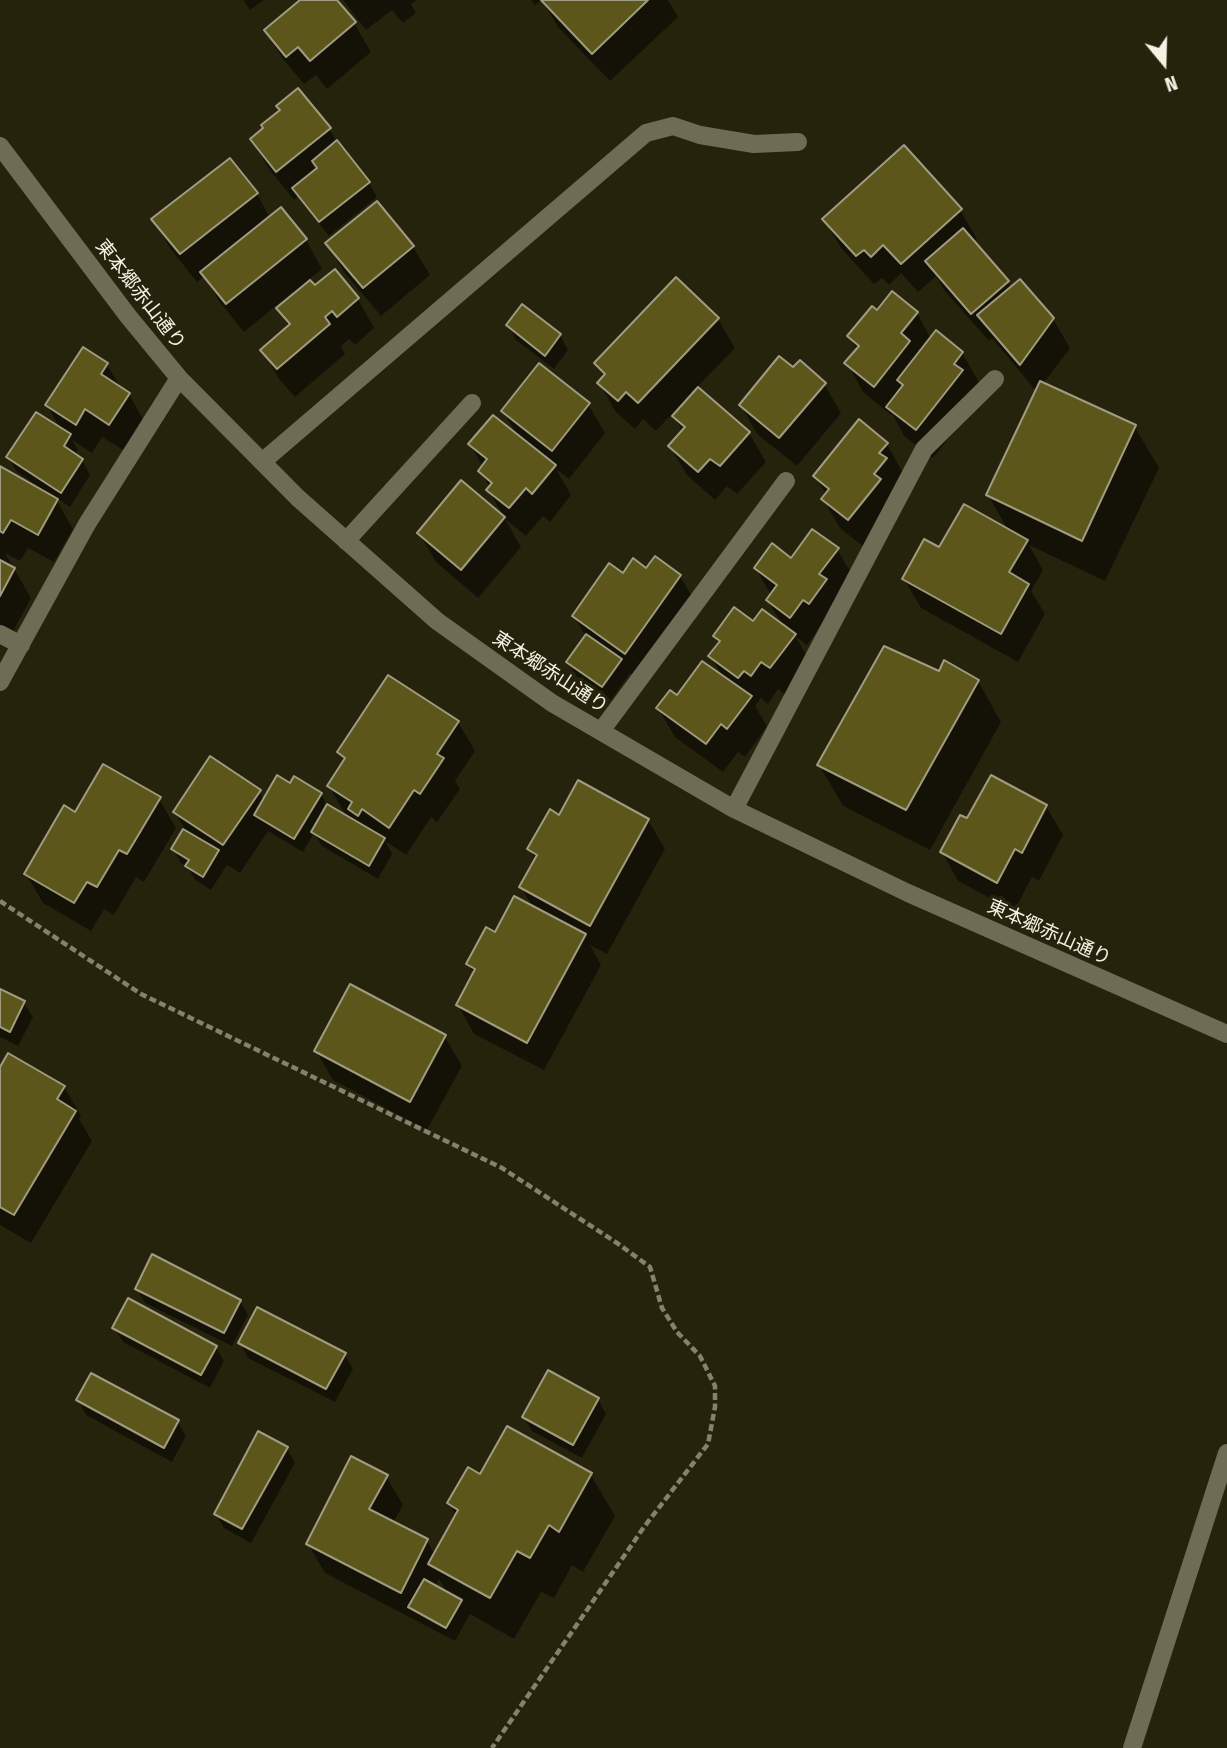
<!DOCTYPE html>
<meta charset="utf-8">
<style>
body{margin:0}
#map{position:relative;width:1227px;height:1748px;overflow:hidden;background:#26230d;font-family:"Fira Sans Condensed",sans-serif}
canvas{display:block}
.north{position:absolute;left:1129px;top:28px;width:70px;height:70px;-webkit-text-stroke:5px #26230d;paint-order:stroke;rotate:161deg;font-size:19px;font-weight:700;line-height:28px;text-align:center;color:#f4f2e4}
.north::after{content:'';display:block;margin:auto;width:24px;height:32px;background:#f4f2e4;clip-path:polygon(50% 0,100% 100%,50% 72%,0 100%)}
</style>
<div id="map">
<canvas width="1227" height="1748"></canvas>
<div class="north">N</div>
</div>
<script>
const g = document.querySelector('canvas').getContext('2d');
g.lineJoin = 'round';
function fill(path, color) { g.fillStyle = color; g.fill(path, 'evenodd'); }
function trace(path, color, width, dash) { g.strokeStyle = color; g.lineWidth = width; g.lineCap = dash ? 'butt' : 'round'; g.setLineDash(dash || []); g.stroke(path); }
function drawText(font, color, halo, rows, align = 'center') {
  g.font = font + ' "Fira Sans Condensed","Noto Sans JP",sans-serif'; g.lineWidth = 7; g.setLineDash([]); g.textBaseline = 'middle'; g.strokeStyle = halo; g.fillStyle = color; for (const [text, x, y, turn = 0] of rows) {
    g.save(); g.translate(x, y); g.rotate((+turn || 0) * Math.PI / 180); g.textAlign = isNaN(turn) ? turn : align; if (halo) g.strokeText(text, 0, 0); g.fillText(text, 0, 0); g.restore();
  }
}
fill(new Path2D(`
 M243,0h21l-14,10z
 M303,0h32l19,23 17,29 -44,37 -11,-14 -12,9 -21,-25 -17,-28z
 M343,0h74l-6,4 5,9 -13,10 -11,-13 -26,20z
 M531,0h10l-6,5z
 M542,0h126l10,17 -68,64 -52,-54z
 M298,90l31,39 9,15 31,39 8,14 -48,39 -31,-40 -4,4 -25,-31 -17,-29 29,-29z
 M229,160l28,34 13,24 36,22 16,29 -14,11 7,8 43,11 16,29 -19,17 -6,-6 -8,7 4,8 -50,43 -16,-18 -16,-29 26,-23 -11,-18 17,-14 -2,-3 -49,40 -25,-31 -14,-25 -8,6 -27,-34 -17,-29z
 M960,210l17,29 -4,3 35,40 3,6 42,31 17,29 -27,36 92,43 24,41 -54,113 -76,-36 14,25 -12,21 14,23 -27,48 -97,-54 -17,-29 35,-29 69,-20 -20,-35 49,-103 -45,-54 -3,3 -45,-51 -8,-14 -18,16 -17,-19 -12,12 -7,-7 -8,6 -33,-36 -17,-29z
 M328,243l85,4 17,28 -49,41 -37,-44z
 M523,307l37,28 8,15 -14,19 -38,-29 -8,-15z
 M877,312l40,1 14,26 5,-6 26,20 17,29 -7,9 6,10 -45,57 -29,-22 -12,-23 -1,2 -28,-23 -16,-29 10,-13 -8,-13z
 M718,319l17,29 -39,40 53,45 17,29 -29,32 -10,-8 -12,14 -28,-25 -17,-28 13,-15 -10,-19 -17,18 -13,-12 -8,10 -19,-17 -17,-29 5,-5 -8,-15z
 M83,349l24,16 15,25 7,4 16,29 -19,29 -24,-15 -10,16 -20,-13 6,10 -3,5 7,5 8,15 -20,32 -16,-11 19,33 -19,33 -26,-14 -8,13 -15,-8 26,45 -21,39 -10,-6v-162l47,26 1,-2 -31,-21 -9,-15 53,-27 -14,-25z
 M794,370l30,14 17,29 -44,53 -40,-32 -16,-29z
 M588,404l17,29 -36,46 -13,-10 15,26 -21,27 -7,-6 -17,20 -21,-17 16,28 -43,51 -42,-36 -17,-29 85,-16 -16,-27 2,-2 -10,-17 3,-4 -13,-23 47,-9 -14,-24z
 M887,444l16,29 -6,7 5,8 -37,60 -25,-20 -17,-29 3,-4 -11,-19z
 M837,549l17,29 -47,67 -11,-8 15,27 -24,32 -9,-7 -10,15 -7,-6 -6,8 12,20 -22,31 -7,-5 -15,20 -48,-35 -17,-29 20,-10 45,-20 -12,-22 9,-12 -5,-8 38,-13 30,3 -15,-25 3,-6 -15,-26z
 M647,570l33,6 17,29 -55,76 -12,-8 -19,27 -35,-24 -8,-14 18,-25 -12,-21 49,-41z
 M940,674l38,7 23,41 -71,128 -87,-44 -24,-41z
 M458,722l17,29 -20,30 5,8 -23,33 -6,-5 -25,38 -21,-14 7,13 -14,25 -56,-33 -8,-13 -11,19 -35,-21 -28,42 -13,-8 -16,25 -16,-10 -7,-13 -7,-4 -8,-14 12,-19 -10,-18 84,-21 5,9 27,-14 30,8 7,13 20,12 -19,-33 16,-24 -6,-10z
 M159,799l17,29 -32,54 -8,-5 -22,38 -10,-6 -13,22 -48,-28 -17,-29 50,-60z
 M1046,806l17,29 -24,46 -7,-4 -18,34 -56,-30 -16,-29 26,-32z
 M560,817l88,3 17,29 -58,105 -17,-9 11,20 -57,105 -70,-36 -16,-29 16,-31 -6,-10 28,-29 37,-27 -12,-21 15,-27 -7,-11z
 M351,987l94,50 17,29 -35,64 -94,-50 -17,-29z
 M0,991l24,12 9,14 -15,29 -18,-9z
 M9,1055l55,32 17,29 -2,3 13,22 -61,102 -31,-18v-155z
 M137,1289l103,12 8,14 -16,31 -87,-43z
 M114,1328l102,19 8,14 -14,27 -87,-46z
 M240,1343l105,12 8,14 -18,33 -87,-44z
 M598,1399l8,15 -24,44 -50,-27 -8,-14z
 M78,1400l100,22 8,14 -14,26 -86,-47z
 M287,1449l8,14 -44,80 -27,-15 -8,-14z
 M591,1475l24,41 -32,56 -11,-7 -18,33 -13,-6 -27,47 -44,-25 -15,27 -130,-68 -17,-29 78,-68 17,29 -10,18 34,18 8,14 22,-38 -8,-14 32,-27zM439,1579l8,14 -12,-6z`), '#0007');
const building = new Path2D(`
 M300,0h37l19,22 -46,39 -12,-14 -12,10 -22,-27z
 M541,0h107l-56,54z
 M298,88l33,40 -55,44 -26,-33 13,-11 -2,-3 19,-15 -4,-4z
 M337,140l33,42 -51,40 -27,-34 25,-20 -5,-7z
 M904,145l58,64 -61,55 -18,-19 -12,12 -7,-7 -8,6 -34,-37z
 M230,158l28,35 -78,61 -29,-35z
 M377,201l37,45 -51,42 -38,-45z
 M281,207l26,32 -81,65 -26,-32z
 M963,228l46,53 -38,33 -46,-53z
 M335,269l24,29 -22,19 -5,-6 -7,6 5,7 -53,45 -17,-19 30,-26 -14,-16 34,-28 5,5z
 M676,277l43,41 -81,85 -12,-11 -8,9 -21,-18 8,-9 -11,-11z
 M1020,279l34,39 -34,47 -43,-50z
 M892,291l26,21 -17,21 9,8 -36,46 -30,-24 15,-17 -12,-10 25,-30 5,4z
 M522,304l39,30 -16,22 -39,-31z
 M936,330l27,22 -9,12 9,6 -47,60 -30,-23 17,-22 -6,-5z
 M83,347l25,16 -7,11 29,19 -21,32 -24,-16 -9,16 -31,-20z
 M779,356l14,11 7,-7 26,23 -47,55 -40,-33z
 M539,363l51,40 -38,48 -51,-40z
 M1040,381l96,44 -54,116 -96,-46z
 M698,387l52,45 -30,34 -10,-7 -12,13 -30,-26 17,-19 -13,-11z
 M36,412l35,22 -7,12 19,13 -22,34 -55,-36z
 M493,415l63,50 -24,29 -6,-6 -17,20 -23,-18 6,-7 -14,-12 9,-12 -19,-15z
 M859,419l29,24 -9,10 8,5 -13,16 7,5 -33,41 -27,-21 8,-10 -16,-13z
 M0,466l58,33 -20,36 -27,-15 -8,13 -3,-2z
 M461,480l44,37 -44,53 -44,-37z
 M964,504l64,36 -19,32 20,12 -28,50 -99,-55 22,-40 15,8z
 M812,529l27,19 -20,26 8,5 -18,25 -6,-4 -13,18 -24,-18 11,-15 -23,-17 18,-25 19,15z
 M655,556l26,19 -56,79 -53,-38 37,-53 14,10 10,-15 13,10z
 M0,560l15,8 -15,28z
 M734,607l19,14 9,-12 34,25 -26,34 -9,-6 -10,14 -7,-5 -6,7 -30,-22 12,-15 -7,-5z
 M586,634l36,25 -20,28 -36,-25z
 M884,646l55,25 5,-11 35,20 -73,130 -89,-45z
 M702,661l50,35 -25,33 -6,-5 -15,20 -50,-36 14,-18 7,5z
 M388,675l71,46 -22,33 7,4 -24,36 -6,-4 -25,38 -27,-19 -4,7 -10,-7 4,-7 -25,-16 18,-28 -8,-6z
 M210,756l51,34 -38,55 -50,-33z
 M103,764l58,33 -34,57 -8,-4 -22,37 -10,-5 -13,21 -50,-29 40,-69 11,7z
 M277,775l13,8 4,-7 28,17 -28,46 -40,-24z
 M991,775l56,30 -25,48 -7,-4 -18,34 -57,-31 20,-37 7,3z
 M578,780l71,39 -59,107 -71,-39 18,-32 -10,-6 23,-40 9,6z
 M327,804l58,34 -16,28 -58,-34z
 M183,829l36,21 -16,27 -18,-11 4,-6 -18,-11z
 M514,896l72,38 -59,109 -71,-38 19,-36 -9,-5 20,-37 9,5z
 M350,984l96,51 -36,67 -96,-51z
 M0,989l25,12 -15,31 -10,-5z
 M8,1053l57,33 -8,13 19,12 -62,104 -14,-8v-140z
 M152,1254l89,46 -17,33 -89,-44z
 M128,1298l89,48 -16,29 -89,-47z
 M257,1307l89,46 -20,36 -88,-46z
 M548,1370l51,28 -26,47 -51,-28z
 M91,1373l88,47 -15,28 -88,-48z
 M507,1426l85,47 -33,59 -10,-7 -19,33 -13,-7 -27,47 -62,-34 30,-54 -11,-7 21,-36 12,7z
 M258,1431l30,16 -46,82 -28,-15z
 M351,1456l37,19 -19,34 59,30 -27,54 -95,-49z
 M424,1579l38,21 -16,28 -38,-21z`);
fill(building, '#5d561b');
trace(building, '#9f9c81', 2);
trace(new Path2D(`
 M0,901l141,93 361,174 115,75 33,24 12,41 15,24 23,24 15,30v21l-7,37 -64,83 -152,221`), '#84816f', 4.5, [7, 3.5]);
trace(new Path2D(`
 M0,146l128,170 51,62 119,120 139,123 115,82 182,106 174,84 319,141
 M262,462l384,-329 27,-7 27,9 54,9 44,-2
 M346,541l126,-138
 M0,634l21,11
 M0,682l87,-158 92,-146
 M601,731l185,-250
 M734,809l190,-360 71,-70
 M1132,1748l95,-295`), '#6e6c54', 18);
drawText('19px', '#f4f2e4', '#26230d', [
 ["東本郷赤山通り",140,295,52],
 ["東本郷赤山通り",550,673,33],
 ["東本郷赤山通り",1049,933,24]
]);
</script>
